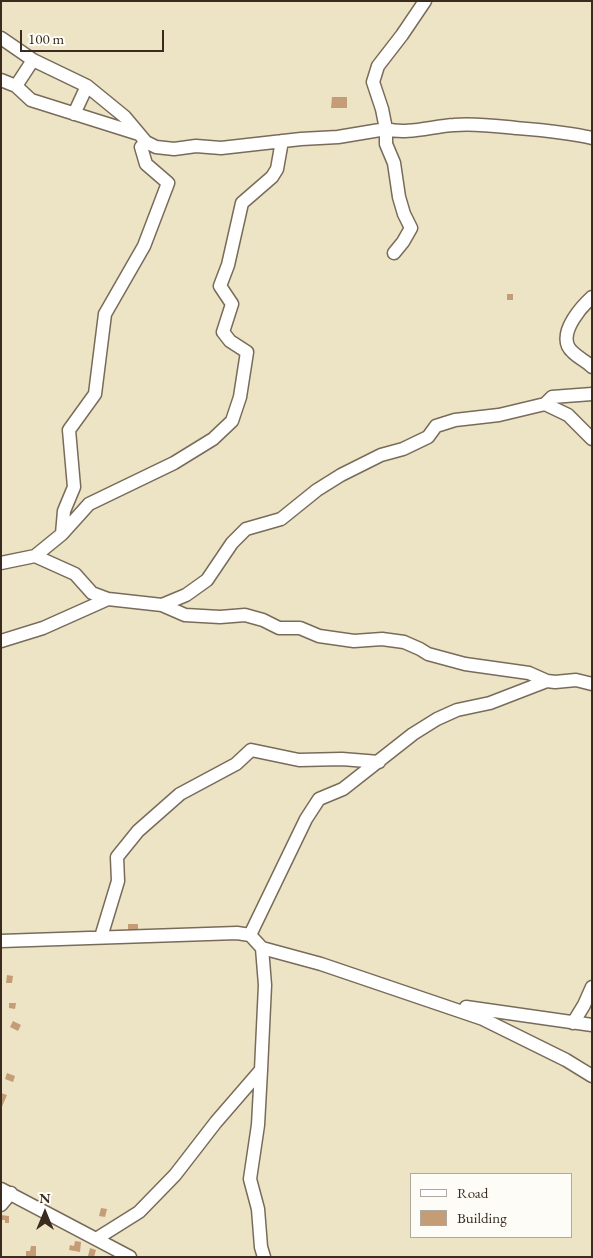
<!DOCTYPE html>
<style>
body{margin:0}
#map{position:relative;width:593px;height:1258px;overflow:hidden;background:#ede4c6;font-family:"EB Garamond",serif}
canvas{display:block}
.frame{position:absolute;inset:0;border:2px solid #3b2a1e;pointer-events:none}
.legend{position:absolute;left:410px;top:1173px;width:162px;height:65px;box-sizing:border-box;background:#fdfcf7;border:1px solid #afa8a0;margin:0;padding:6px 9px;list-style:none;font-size:15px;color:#3b2a1e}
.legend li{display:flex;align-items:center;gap:10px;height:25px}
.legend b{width:25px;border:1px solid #afa8a0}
.north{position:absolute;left:20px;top:1188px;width:50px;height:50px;-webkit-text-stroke:4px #fdfcf7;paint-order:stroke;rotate:0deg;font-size:14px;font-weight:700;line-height:20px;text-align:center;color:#3b2a1e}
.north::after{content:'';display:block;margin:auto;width:18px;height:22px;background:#3b2a1e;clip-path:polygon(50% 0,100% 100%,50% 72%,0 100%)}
.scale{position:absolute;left:20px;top:30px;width:144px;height:22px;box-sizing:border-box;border:2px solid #3b2a1e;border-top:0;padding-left:6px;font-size:15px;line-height:18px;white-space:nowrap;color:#3b2a1e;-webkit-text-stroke:4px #fdfcf7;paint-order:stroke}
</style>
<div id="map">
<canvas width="593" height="1258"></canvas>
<div class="frame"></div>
<ul class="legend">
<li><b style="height:6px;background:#fff"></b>Road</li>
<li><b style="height:14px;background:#c49c76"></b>Building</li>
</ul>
<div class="north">N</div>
<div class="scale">100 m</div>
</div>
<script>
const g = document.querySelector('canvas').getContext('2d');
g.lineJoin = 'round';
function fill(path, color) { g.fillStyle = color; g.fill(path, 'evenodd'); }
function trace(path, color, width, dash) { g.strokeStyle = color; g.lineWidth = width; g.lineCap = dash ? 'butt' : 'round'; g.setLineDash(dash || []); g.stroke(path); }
fill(new Path2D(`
 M332,97h15v11h-16z
 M507,294h6v6h-6z
 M128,924h10v6h-10z
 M7,975l6,1 -1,7h-6z
 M9,1003h7l-1,6 -6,-1z
 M13,1021l8,4 -3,6 -8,-4z
 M7,1073l8,3 -2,6 -8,-3z
 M1,1093l6,2 -6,14z
 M101,1208l6,1 -2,8 -6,-1z
 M1,1215l8,1v7h-4v-3h-4z
 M75,1241l6,1 -1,10 -11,-2 1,-5 4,1z
 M31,1246h5v11h-10v-6h4z
 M90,1248l6,2 -2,7 -6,-1z`), '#c49c76');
const minor = new Path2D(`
 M1,38l32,22 54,26 38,31 21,25 10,5 18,2 22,-3 25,2 80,-9 37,-2 48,-8c21,6 47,-3 68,-4 21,-2 42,1 62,3 25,2 51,4 76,10
 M1,80l15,6 15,14 108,34
 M16,86l17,-26
 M74,114l13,-28
 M394,253l9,-11 8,-14 -7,-14 -5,-17 -5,-34 -8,-19v-15l-4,-20 -9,-27 5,-16 24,-31 23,-34
 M592,297c-11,10 -31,33 -24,49 4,9 17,14 24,21
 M545,404l7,-7 40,-3
 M62,534l27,-30 85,-41 39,-24 19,-18 8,-24 7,-45 -17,-11 -7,-9 9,-28 -12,-18 8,-21 14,-62 30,-26 5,-8 5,-28
 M35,556l27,-22 2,-23 10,-24 -5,-57 26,-36 10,-80 39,-68 24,-63 -22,-19 -5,-17 5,-5
 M1,563l34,-7 40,18 17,19 16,6
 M162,605l24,-10 21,-15 25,-37 14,-14 35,-10 36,-29 24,-15 40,-20 22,-6 25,-12 8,-11 19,-6 44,-5 46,-11 23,11 24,24
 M1,641l42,-13 65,-29 54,6 23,10 35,2 25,-2 18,5 16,8h21l19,8 35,5 28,-2 22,3 16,7 8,5 37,10 64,9 18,8 8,1 21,-2 16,4
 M250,935l56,-116 13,-20 24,-10 70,-55 24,-15 20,-9 33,-7 57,-22
 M101,937l17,-56 -1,-24 21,-26 42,-37 56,-30 15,-14 48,10 43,-1 37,3
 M1,941l236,-8 13,2 12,13 59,16 162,55 83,41 26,16
 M466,1007l126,18
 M573,1023l11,-18 8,-18
 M261,1070l-3,55 -8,54 8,30 3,38 3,10
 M1,1189l129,68
 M1,1205l10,-12
 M96,1239l43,-27 36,-37 41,-53 45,-52 4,-85 -3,-37`);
trace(minor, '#796b59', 15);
trace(minor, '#fff', 12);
</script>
